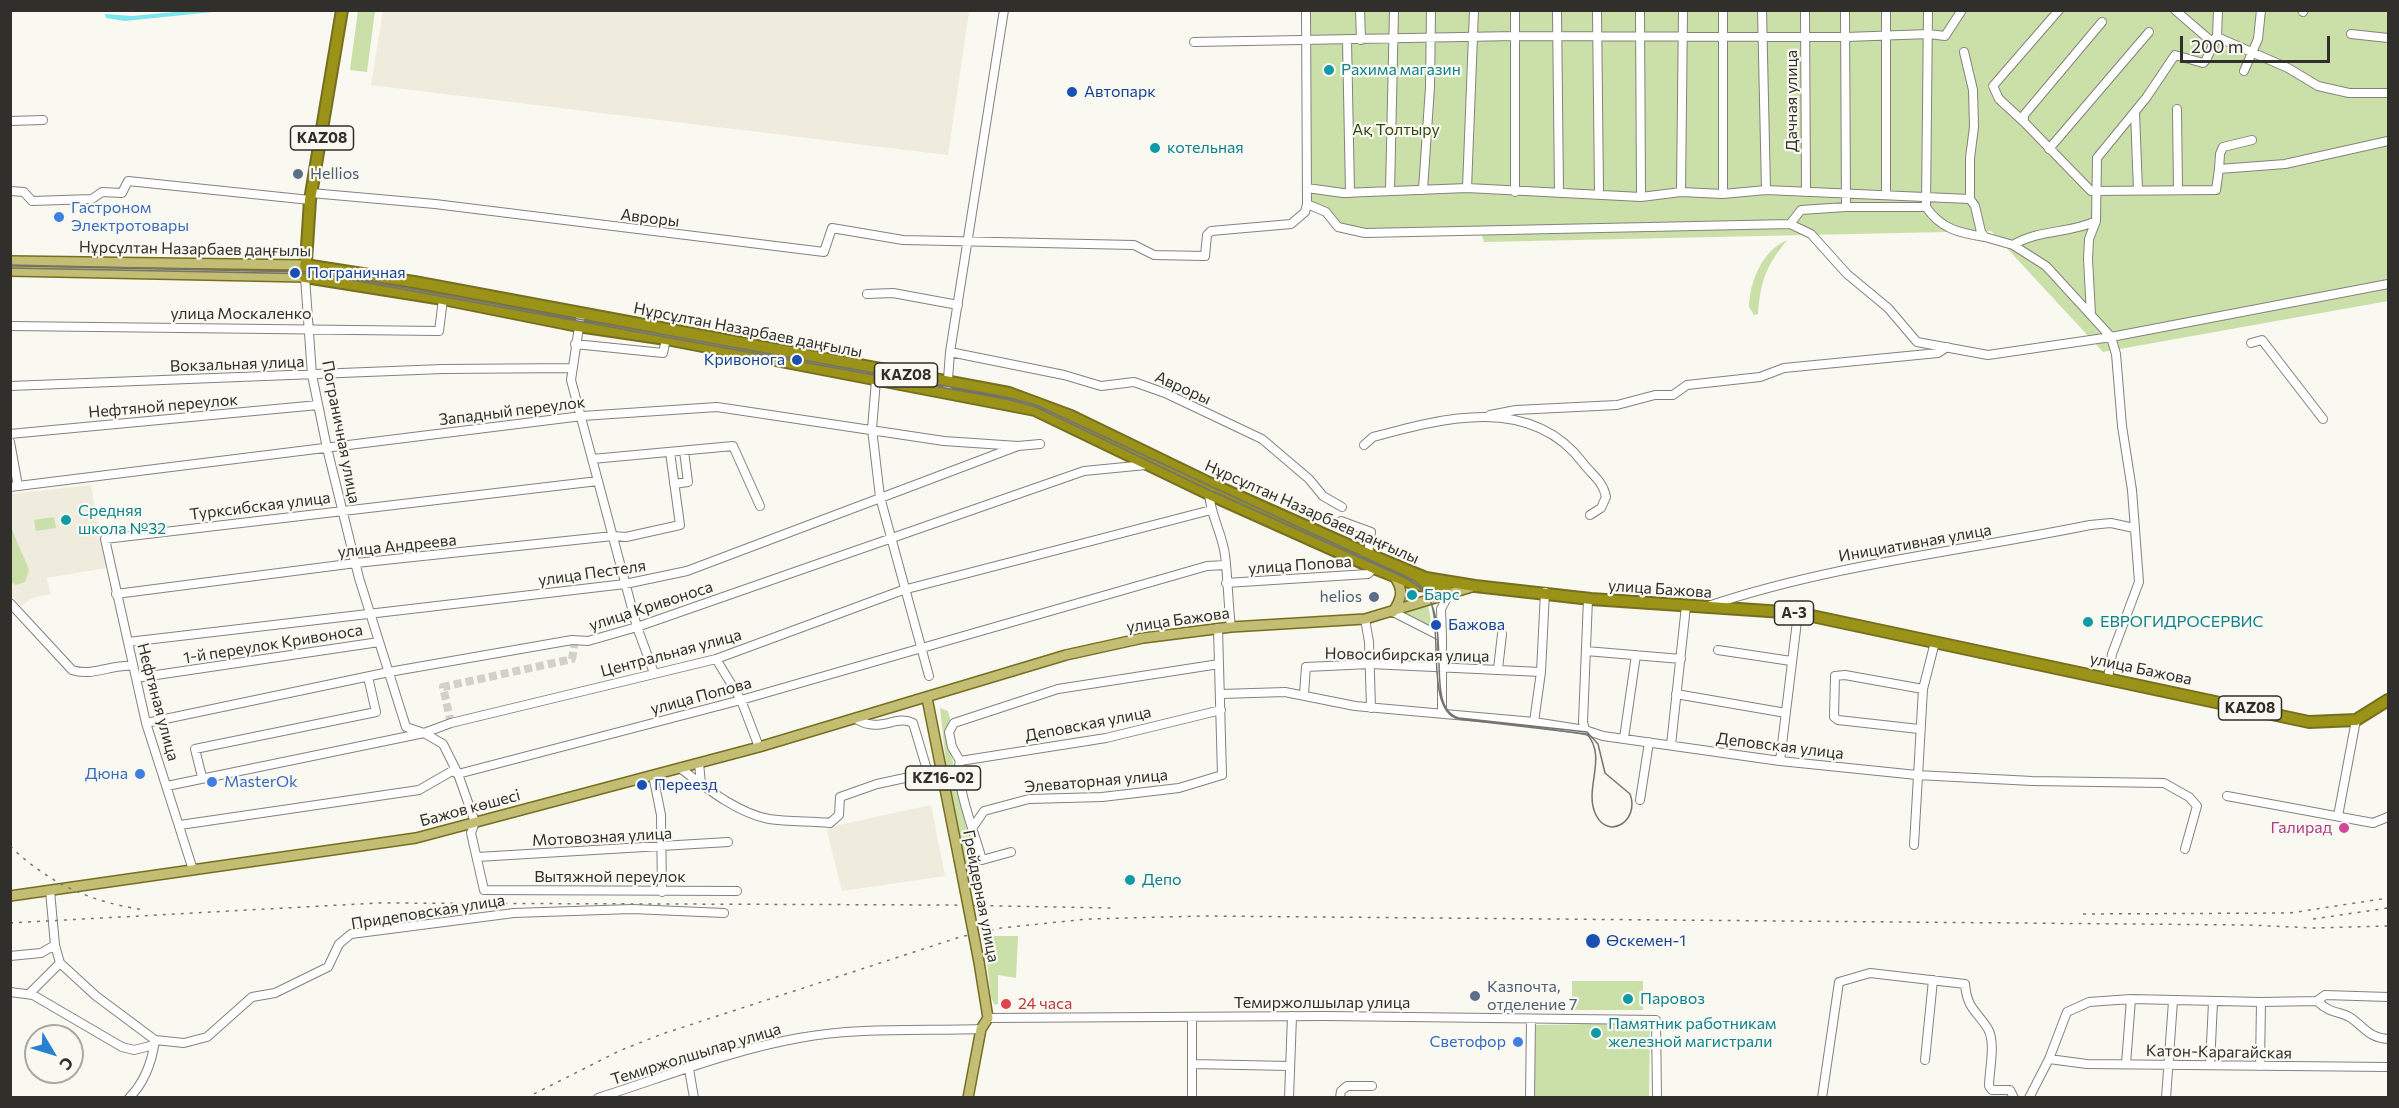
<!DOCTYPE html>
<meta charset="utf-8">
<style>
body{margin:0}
#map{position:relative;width:2399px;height:1108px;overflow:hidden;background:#f9f8f1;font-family:Commissioner,sans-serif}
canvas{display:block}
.frame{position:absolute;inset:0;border:12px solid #302f2c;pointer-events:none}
.north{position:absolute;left:24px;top:1024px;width:60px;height:60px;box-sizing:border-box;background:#f9f8f1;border:2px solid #a9a8a2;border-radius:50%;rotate:128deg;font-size:16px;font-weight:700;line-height:24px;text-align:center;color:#302f2c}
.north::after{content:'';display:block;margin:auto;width:21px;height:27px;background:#2781ce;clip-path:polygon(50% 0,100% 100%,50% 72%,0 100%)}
.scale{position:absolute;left:2180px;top:36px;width:150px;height:27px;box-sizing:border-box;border:3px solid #302f2c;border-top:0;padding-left:8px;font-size:18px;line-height:21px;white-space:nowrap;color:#302f2c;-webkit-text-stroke:4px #f9f8f1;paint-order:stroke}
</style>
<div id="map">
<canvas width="2399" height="1108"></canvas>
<div class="frame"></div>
<div class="north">С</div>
<div class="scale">200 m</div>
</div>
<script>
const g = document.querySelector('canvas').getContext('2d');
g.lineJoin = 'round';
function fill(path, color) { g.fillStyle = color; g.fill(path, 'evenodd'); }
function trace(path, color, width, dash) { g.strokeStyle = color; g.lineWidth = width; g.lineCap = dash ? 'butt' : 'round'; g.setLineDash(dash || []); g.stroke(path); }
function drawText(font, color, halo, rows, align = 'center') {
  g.font = font + ' Commissioner,sans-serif'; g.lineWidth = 4.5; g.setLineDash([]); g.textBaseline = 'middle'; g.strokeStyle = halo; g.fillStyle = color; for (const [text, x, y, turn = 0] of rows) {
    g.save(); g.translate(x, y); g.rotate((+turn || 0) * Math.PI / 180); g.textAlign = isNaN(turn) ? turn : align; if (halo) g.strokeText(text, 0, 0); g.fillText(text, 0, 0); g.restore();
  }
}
fill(new Path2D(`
 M383,11v-1l586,1 -21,144 -577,-70z
 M91,485l15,83 -60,10 5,16 -19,4 -11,8 -10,-11v-101z
 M931,805l14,71 -103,15 -15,-60 3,-4z`), '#efebdd');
fill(new Path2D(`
 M358,11h17l-8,61 -17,-2z
 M1303,11h1085v290l-285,51 -112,-121 -507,11 -4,-12 -131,1 -42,-27z
 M1787,240c-21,27 -26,38 -29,74l-4,1 -5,-8c1,-26 13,-56 38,-67z
 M54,517l2,11 -20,3 -2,-11z
 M11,527l18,43 -4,12 -9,3 -5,-3z
 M1428,605l5,27 -35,-17z
 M940,708l8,3 2,8 -2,24 32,125 -13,1 -21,-105z
 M984,936h34l-2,42 -18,-3v29l-3,1 -4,-7z
 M1572,981h71v29h-71z
 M1650,1023l-1,74 -116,1 3,-73z`), '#cae0a8');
fill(new Path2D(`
 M196,10l26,1 -97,10 -19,-3 -1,-4 27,2z`), '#7be7ed');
trace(new Path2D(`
 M451,723l-8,-36 129,-28 3,-19`), '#d1d0ca', 8, [8, 4]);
const minor = new Path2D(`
 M1360,10l1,30
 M1515,10v182
 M1557,10l2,183
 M1597,10l2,183
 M1640,10l1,187
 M1762,10l4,180
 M1805,10l1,182
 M1845,10l1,197h80
 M1886,10v184
 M1928,10l-2,197c15,22 33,26 59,30
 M2175,10l36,31 6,-4 71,31 30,18 31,7h39
 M2303,12l1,-2
 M2102,22l-78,93v7l67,69 125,-1 3,-21 66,-5 103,-23
 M2351,34l37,4
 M1347,40l3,153
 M1194,42l321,-6 331,1 83,-3 16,2 17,-26
 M1964,52l9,38 1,37 -4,31v41
 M2244,71l14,-32 3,-29
 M2177,109l1,81
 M2135,113l3,77
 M10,121l33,-1
 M2024,122l-25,-23 -6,-13 66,-76
 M2049,149l100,-117
 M2219,169l1,-15 3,-7 29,-7
 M1307,188l36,5 124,-5 174,9 40,-5 42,2 43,-4 204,9 5,7 6,26 4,5 28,8 33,21 65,71 5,17 6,72 10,64 7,92 -27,72 -4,24
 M1467,188l7,-178
 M1423,190l7,-103 1,-77
 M10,191l14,1 8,9 60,-2 10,-7 20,1 6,-12 182,19
 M1390,191l4,-181
 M1681,192l2,-182
 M311,193l124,11 389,48 8,-24 71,12 231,5 20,10 51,1 2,-21 4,-4 80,-7 14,-12 2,-8 -1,-194
 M1723,194v-184
 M1307,204l19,8 12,15 27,6 425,-9 21,10 36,40 41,34 29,34 71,13 123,-18 277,-53
 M1790,224l11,-14 45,-3
 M2013,245c26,-16 56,-11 83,-24
 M305,277l7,98 15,73 32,130 47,149 18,6 19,11 15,30 17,48 -4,11 13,57 253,1
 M867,294l26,-1 65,12
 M581,314l-10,66 66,247 17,46
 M2091,315l-3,-56 1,-20 7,-18 1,-63 49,-60 29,-43 28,8 3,-3 11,-23 1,-27
 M10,326l429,5 4,-32
 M2251,343l11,-3 61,79
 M575,344l88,9 3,-14
 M950,352l114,23 37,11 33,-4 31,11 97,46 47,40 14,17 19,11
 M876,380l-4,49 8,68 49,179
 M10,386l433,-17 129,-1
 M947,393l3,-41 54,-342
 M1490,415l26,-5 101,-5 38,-10h18l14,-10 73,-8 24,-9 154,-15 9,-6
 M10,434l308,-29
 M10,442l8,44
 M1364,445l9,-8c70,-19 158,-43 210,26 9,12 20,18 23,34l-5,11 -11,7
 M592,459l141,-13 27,60
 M674,484l14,-2 -4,-31
 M10,487l572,-71 135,-9 227,34 74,5
 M1209,490c0,23 13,42 16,65 3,24 3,48 6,72
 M1341,521l30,11 -3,22
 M1226,583l142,-9 6,-6
 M116,594l240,-31 257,-27 13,1 54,-12 -10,-73
 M10,603l62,67c20,7 40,-6 61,-4
 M1711,605c123,-41 252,-54 379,-80l21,-2 23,5
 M1393,612l49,25v76
 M1365,619l4,23 2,66
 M1442,637l-1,-28 7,-13
 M128,642l497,-58 62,-13 331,-125 22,-2
 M1718,650l73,11
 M1586,651l95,8
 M716,659l25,41 18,47
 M1498,669l4,-35
 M136,678l243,-36
 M1221,694l64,-2 70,14 179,16 51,8 18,6 177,25 137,14 115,6 132,2 25,14 8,9 -12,43
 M1304,694l2,-27 64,-3 171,8
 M1676,694l110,19
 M1534,722l7,-50 4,-80
 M146,723l243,-51 183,-32 16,1 49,-14 447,-156 62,-6
 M1919,729l-81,-9 -4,-3 1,-41 10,-1 78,14
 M1585,730l-2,-8 5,-123
 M1624,738l12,-83
 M1671,745l15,-139
 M960,761l-8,-14 -3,-15 5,-9 104,-34 161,-25
 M960,761l146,-23 115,-28
 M960,761c-6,21 16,76 22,99l29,-8
 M1780,761l18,-148
 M699,763l2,21
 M680,768c25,19 57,45 89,51 20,3 41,2 61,4l9,-8 1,-18 37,-13 51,-11 -15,-50c-18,-9 -32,11 -57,-4
 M653,775l8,40 1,77
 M202,777l-7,-28 181,-37 -8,-35
 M167,786l257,-53 27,-10 265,-64 187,-69 308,-80
 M2227,796l146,27 15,-6
 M1640,800l9,-58
 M2338,816l18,-96
 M180,825l239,-35 33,-19 6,3 283,-74 466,-134 19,-1
 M973,827l11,-16 45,-12 73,-2 77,-9 43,-13 -4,-147
 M1914,845l9,-156 12,-47
 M477,857l251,-15
 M193,870l-47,-147 -41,-184 493,-58
 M50,891l5,54 5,18 36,33 59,44 29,3 23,-6 45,-40 23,-4 53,-26 11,-23 12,-10 163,-21 118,-4 92,4
 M10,956l31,-3 14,-8
 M10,992l23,3 89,52 12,3 20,-5
 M29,994l31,-31
 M2317,1001c16,15 23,9 34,17 14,10 19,20 37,21
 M2261,1002l56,-1 8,-6 63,2
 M988,1018l338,-2 330,4 1,78
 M2049,1059l38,5 301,3
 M1925,1060l8,-80
 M1192,1064l98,2
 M2126,1064l5,-65 130,3 -1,64
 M2210,1065l3,-63
 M689,1069l5,29
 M129,1098c16,-16 23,-36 26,-58
 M598,1098c66,-21 133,-48 201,-60 59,-11 122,-7 182,-9
 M1192,1098v-81
 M1289,1098l3,-82
 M1340,1098l1,-7 6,-5h25
 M1530,1098l1,-79
 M1822,1098l17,-116 31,-9 95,11c2,25 12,27 23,45 8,14 1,42 1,57l3,4h18l4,8
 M2029,1098l20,-39 18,-47 22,-10 42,-3
 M2166,1098l7,-97`);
const major = new Path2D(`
 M10,261l295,4
 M10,271l295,6
 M1393,612c9,-14 11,-22 1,-36
 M927,698l32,161
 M10,896l406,-58 343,-91 307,-92 77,-17 88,-11 134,-8 110,-33
 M968,1098l13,-69 7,-11 -9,-56`);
const highway = new Path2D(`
 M342,10l-32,190 -5,77 138,22 135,27 88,13 369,71 174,84 165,74 43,17 29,2
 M305,265l109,17 595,111 62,23 138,67 159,71 58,24 49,8 116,13 207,14 511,109 47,-2 32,-20`);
trace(minor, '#84827c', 10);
trace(major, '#766f1f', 12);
trace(highway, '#766f1f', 14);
trace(minor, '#fff', 8);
trace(major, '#c3be74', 9);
trace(highway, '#9b9218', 10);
trace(new Path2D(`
 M10,265l310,7 686,125 30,8 379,176c44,34 5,127 44,137l128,14 11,12 7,29 25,21c10,26 -21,47 -34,21 -13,-26 12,-57 -9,-81l-128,-15c-34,-7 -16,-91 -29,-119 -5,-10 -15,-16 -24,-22l-197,-88 -173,-83 -30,-8 -687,-125 -309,-6`), '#757470', 1.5);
trace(new Path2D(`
 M10,846c39,38 83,57 136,64
 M2083,914l207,-1 98,-15
 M2313,919l75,-11
 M10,923l367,-20 571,2 164,3
 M526,1098l93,-47 43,-17 298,-97 41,-9 86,-9 116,-3 1045,9 66,3 74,-2`), '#757470', 1.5, [3, 6]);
const majorBridge = new Path2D(`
 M959,859l20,103`);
trace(majorBridge, '#766f1f', 12, []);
trace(majorBridge, '#c3be74', 9);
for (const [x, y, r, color] of [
 [1329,70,6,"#0f9aa8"],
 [1072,92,6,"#1a4fb4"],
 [1155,148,6,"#0f9aa8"],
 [298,174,6,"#5c6f8a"],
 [59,217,6,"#3f7fe0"],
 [295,273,6,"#1a4fb4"],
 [797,360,6,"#1a4fb4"],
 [66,520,6,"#0f9aa8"],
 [1412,595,6,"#0f9aa8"],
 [1374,597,6,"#5c6f8a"],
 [2088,622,6,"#0f9aa8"],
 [1436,625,6,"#1a4fb4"],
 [140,774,6,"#3f7fe0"],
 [212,782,6,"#3f7fe0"],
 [642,785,6,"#1a4fb4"],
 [2344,828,6,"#d1479c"],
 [1130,880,6,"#0f9aa8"],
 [1593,941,8,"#1a4fb4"],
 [1475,996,6,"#5c6f8a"],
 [1628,999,6,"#0f9aa8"],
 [1006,1004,6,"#e0444e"],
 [1596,1033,6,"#0f9aa8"],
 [1518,1042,6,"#3f7fe0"]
]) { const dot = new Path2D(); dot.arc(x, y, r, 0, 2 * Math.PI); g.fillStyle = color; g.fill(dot); trace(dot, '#f9f8f1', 2); }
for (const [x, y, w] of [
 [322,138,63],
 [906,375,63],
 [1794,613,39],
 [2250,708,63],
 [943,778,75]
]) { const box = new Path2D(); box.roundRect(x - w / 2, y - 12, w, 24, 4.5); g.fillStyle = '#f9f8f1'; g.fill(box); trace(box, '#302f2c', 1.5); }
drawText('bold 15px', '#302f2c', null, [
 ["KAZ08",322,138],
 ["KAZ08",906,375],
 ["A-3",1794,613],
 ["KAZ08",2250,708],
 ["KZ16-02",943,778]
]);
drawText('16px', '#0d838f', '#f9f8f1', [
 ["Рахима магазин",1341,70],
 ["котельная",1167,148],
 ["Средняя",78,511],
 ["школа №32",78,529],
 ["Барс",1424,595],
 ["ЕВРОГИДРОСЕРВИС",2100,622],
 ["Депо",1142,880],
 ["Паровоз",1640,999],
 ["Памятник работникам",1608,1024],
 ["железной магистрали",1608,1042]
], 'left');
drawText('16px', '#164399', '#f9f8f1', [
 ["Автопарк",1084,92],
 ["Пограничная",307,273],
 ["Кривонога",785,360,"right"],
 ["Бажова",1448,625],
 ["Переезд",654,785],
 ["Өскемен-1",1606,941]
], 'left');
drawText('16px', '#302f2c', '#f9f8f1', [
 ["Дачная улица",1792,101,-90],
 ["Авроры",650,218,7],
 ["Нұрсұлтан Назарбаев даңғылы",195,249,1],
 ["улица Москаленко",241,314],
 ["Нұрсұлтан Назарбаев даңғылы",748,330,11],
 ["Вокзальная улица",237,364,-2],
 ["Авроры",1183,388,24],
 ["Нефтяной переулок",163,406,-5],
 ["Западный переулок",512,411,-7],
 ["Пограничная улица",341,432,79],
 ["Турксибская улица",260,506,-7],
 ["Нұрсұлтан Назарбаев даңғылы",1312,512,24],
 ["Инициативная улица",1915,543,-10],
 ["улица Андреева",397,546,-6],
 ["улица Попова",1300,565,-4],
 ["улица Пестеля",592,573,-8],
 ["улица Бажова",1660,589,4],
 ["улица Кривоноса",651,606,-18],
 ["улица Бажова",1178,620,-8],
 ["1-й переулок Кривоноса",273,644,-9],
 ["Центральная улица",671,653,-15],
 ["Новосибирская улица",1407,655,1],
 ["улица Бажова",2141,669,12],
 ["улица Попова",701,696,-15],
 ["Нефтяная улица",158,702,75],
 ["Деповская улица",1088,724,-11],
 ["Деповская улица",1780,746,7],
 ["Элеваторная улица",1096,781,-5],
 ["Бажов көшесі",470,808,-15],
 ["Мотовозная улица",602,837,-3],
 ["Вытяжной переулок",610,877],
 ["Грейдерная улица",981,896,79],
 ["Придеповская улица",428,912,-9],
 ["Темиржолшылар улица",1322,1003],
 ["Катон-Карагайская",2219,1052,1],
 ["Темиржолшылар улица",696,1054,-17]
]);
drawText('16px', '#354512', '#f9f8f1', [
 ["Ақ Толтыру",1396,130]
]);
drawText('16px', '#4e5e75', '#f9f8f1', [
 ["Hellios",310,174],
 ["helios",1362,597,"right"],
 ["Казпочта,",1487,987],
 ["отделение 7",1487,1005]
], 'left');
drawText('16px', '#366cbe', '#f9f8f1', [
 ["Гастроном",71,208],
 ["Электротовары",71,226],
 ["Дюна",128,774,"right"],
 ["MasterOk",224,782],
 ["Светофор",1506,1042,"right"]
], 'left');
drawText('16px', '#b23c85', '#f9f8f1', [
 ["Галирад",2332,828]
], 'right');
drawText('16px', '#be3a42', '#f9f8f1', [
 ["24 часа",1018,1004]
], 'left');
</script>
